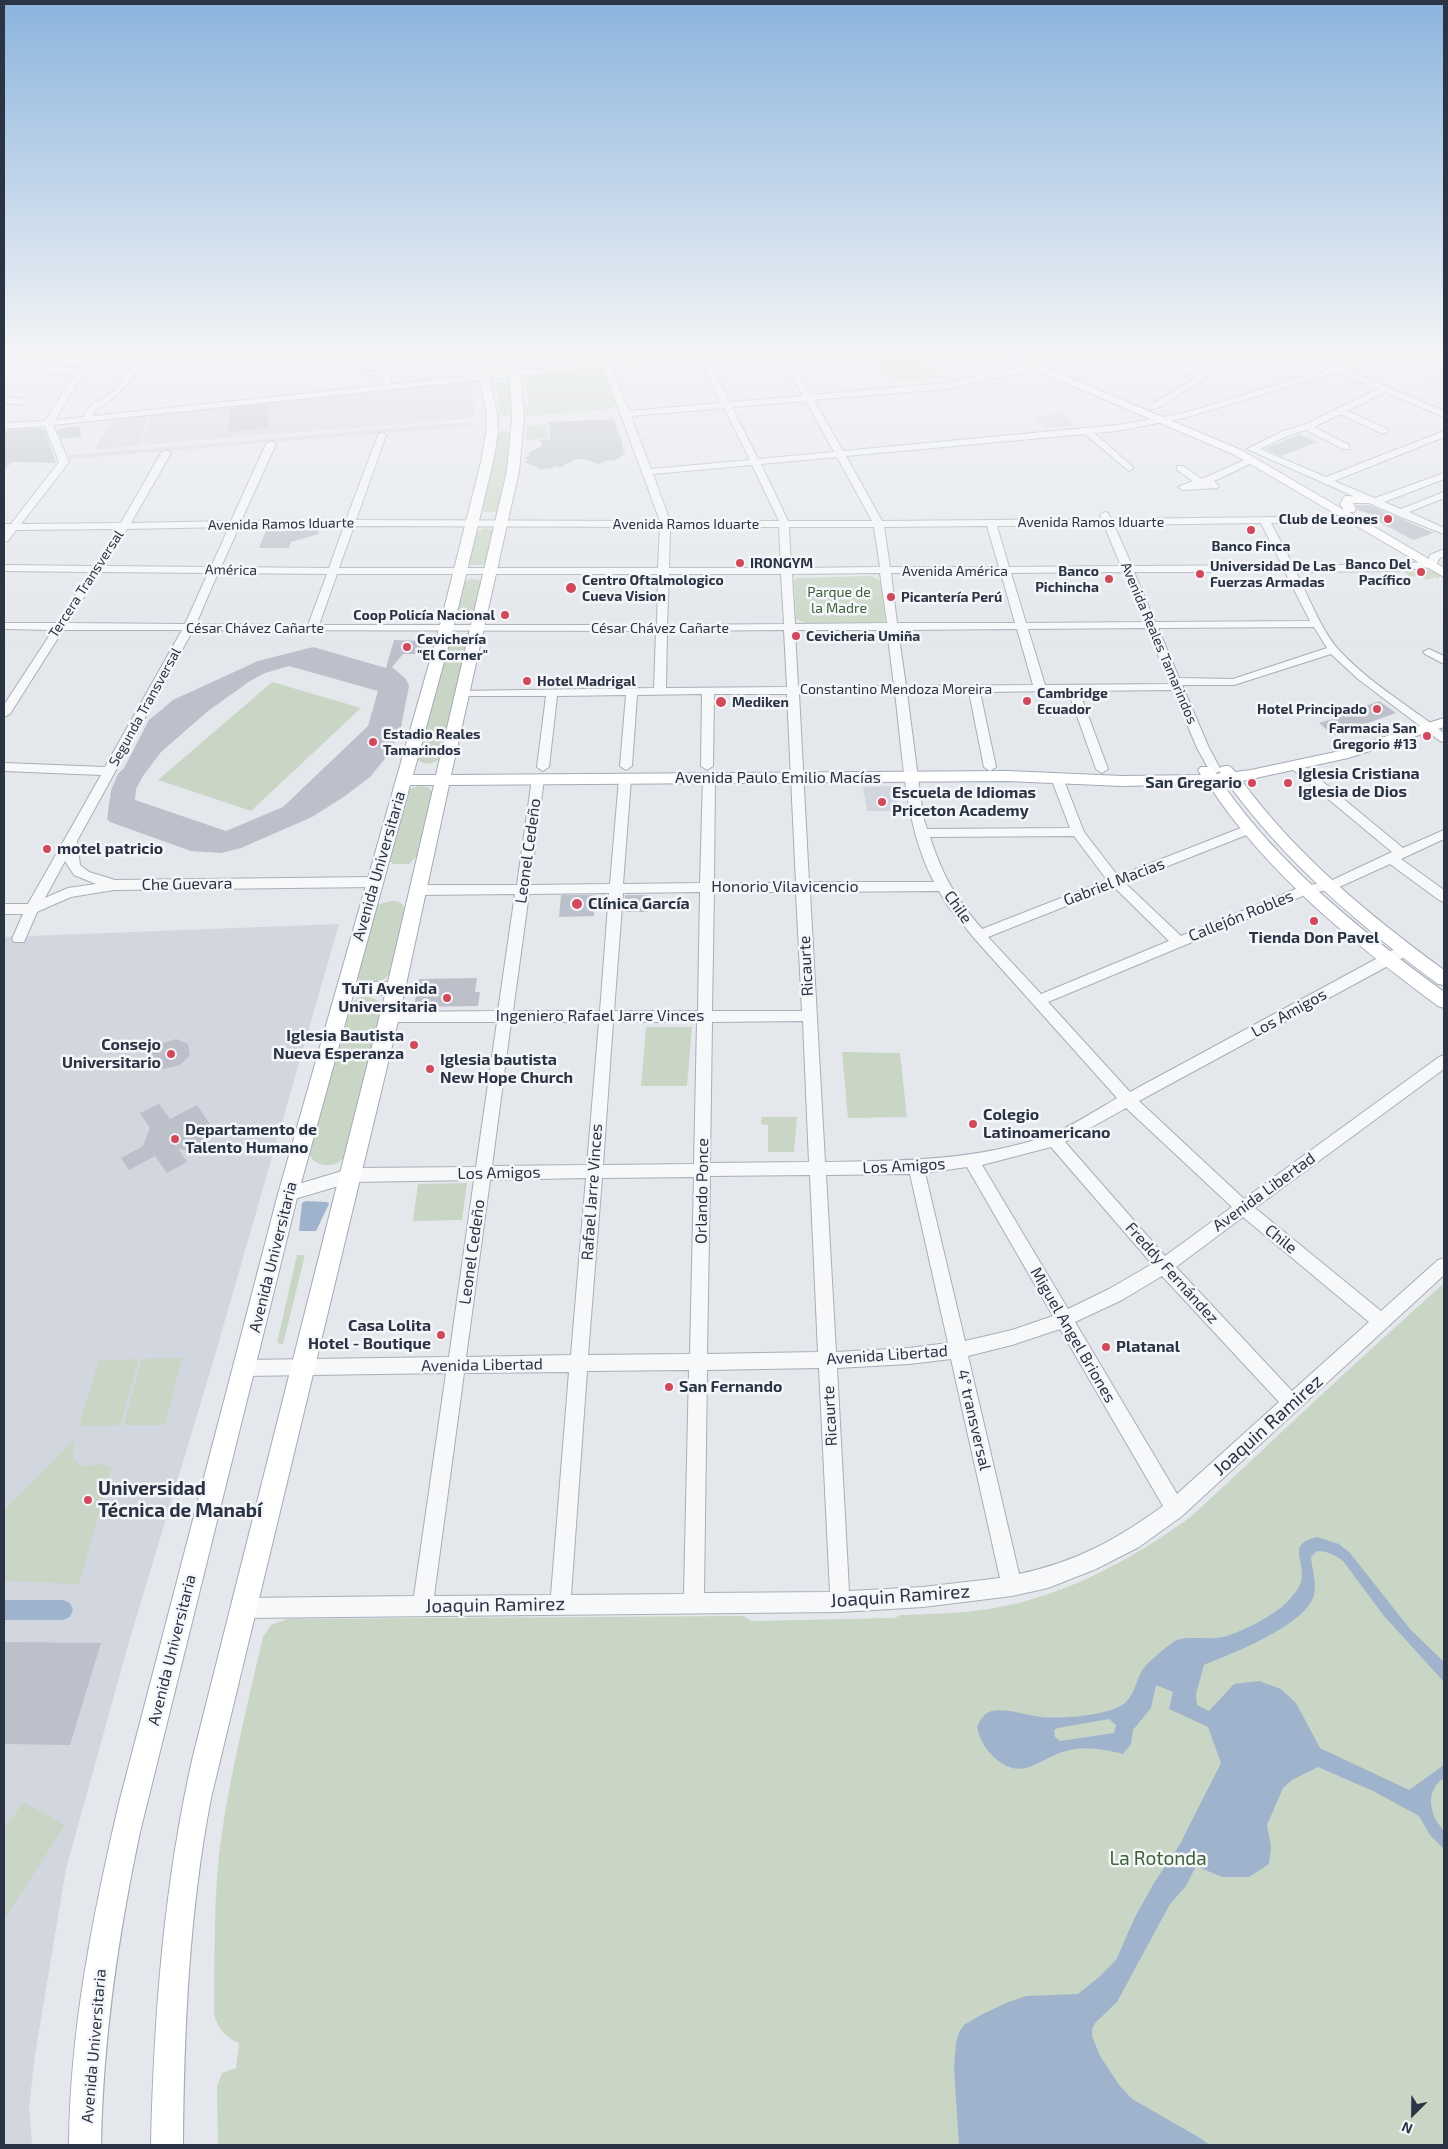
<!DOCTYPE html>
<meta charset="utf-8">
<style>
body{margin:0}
#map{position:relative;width:1448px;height:2149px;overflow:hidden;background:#e4e7ec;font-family:"Exo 2",sans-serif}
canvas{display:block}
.frame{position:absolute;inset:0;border:5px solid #2b3445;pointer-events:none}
.north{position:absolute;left:1388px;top:2089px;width:50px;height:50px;-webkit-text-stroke:4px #f4f6f9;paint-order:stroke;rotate:203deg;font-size:14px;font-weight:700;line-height:20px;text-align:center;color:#2b3445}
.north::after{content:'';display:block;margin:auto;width:18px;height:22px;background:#2b3445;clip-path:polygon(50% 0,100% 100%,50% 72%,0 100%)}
</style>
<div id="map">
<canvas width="1448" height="2149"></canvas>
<div class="frame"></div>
<div class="north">N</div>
</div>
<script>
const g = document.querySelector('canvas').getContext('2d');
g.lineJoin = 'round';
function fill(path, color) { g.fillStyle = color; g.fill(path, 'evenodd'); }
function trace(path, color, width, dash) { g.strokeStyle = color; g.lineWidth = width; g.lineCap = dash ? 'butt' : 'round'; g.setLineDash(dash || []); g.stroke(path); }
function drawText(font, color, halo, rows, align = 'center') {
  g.font = font + ' "Exo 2",sans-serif'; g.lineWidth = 5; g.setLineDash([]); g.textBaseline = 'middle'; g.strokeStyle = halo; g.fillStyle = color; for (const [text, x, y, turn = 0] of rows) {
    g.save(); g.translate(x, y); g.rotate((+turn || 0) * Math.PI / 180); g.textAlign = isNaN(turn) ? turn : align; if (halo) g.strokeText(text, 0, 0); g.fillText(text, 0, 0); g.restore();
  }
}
fill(new Path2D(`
 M470,382l3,17 1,19 -333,27 9,-30z
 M1064,414l11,12 -30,2 -10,-11z
 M149,415l-10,31 -44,3 17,-30z
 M471,422l-1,4 -401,33v-4z
 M895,786l4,25h-32l-4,-24z
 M339,924l-124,431 -87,290 -62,224 -31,186 -6,52 3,38h-28v-1208z`), '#d2d6de');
fill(new Path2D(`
 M858,350h50l30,27 -44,5z
 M593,369l10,3 13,33 -6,4 -84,7 -1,-11 4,-2 -2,-12 -2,-2v-12z
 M503,380l7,2 1,32 -5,2 -6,-2 -5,-31z
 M547,424l1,14 -22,2 1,-14z
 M504,430l8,3 -5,40 -8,35 -2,4h-13l-2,-4 17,-75z
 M484,528l7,1 2,3 -6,30 -5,3h-11l-2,-2 8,-31z
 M1429,570l12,4 -3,5 -2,-2 -9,3 -7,-4 -12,1 -4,-6z
 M871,576l9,4 5,39 -1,3 -79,1 -9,-4 -2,-38 3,-3z
 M470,579l10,1 2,3 -8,36c-6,5 -13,5 -19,1l8,-37z
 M458,638l8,2 2,3 -27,115c-8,7 -19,8 -25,-1l32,-115z
 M272,682l89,26 -110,103 -93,-31z
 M418,786l10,1 5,6 -16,63 -8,8h-16l-5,-5 21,-70z
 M390,901c9,0 13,1 15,9l-15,63c-8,11 -19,12 -31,7l-3,-6 21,-69z
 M359,997c12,0 18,0 24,11l-35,145c-3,3 -6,7 -9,9 -12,7 -28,2 -31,-11l38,-144z
 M646,1027h46l-5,59h-46z
 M842,1052l58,1 7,64 -59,1z
 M762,1117h35l-3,35h-26v-27l-7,-1z
 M467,1183l-5,37 -49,1 5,-37z
 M297,1255h8l-22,89 -6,-1z
 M1444,1283v862h-1226l-1,-58 5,-14 14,-5 3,-25c-14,-6 -20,-14 -25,-28 1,-61 -1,-123 8,-183 10,-66 26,-130 41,-195l8,-12 17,-6 455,-3 9,5 142,-3 7,-3c24,-1 49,-1 73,-4 80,-9 154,-48 219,-96l154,-144z
 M182,1358l-17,67h-41l18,-66z
 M139,1359l-19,66 -41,1 20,-66z
 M74,1439l-1,18 7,9 24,-2 8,4 -33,116 -75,-3v-70z
 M23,1802l42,23 -61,95v-90z`), '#c9d6c5');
fill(new Path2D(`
 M306,1201l21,1 2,2 -13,27h-17l3,-28z
 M1317,1537l22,7 11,9 60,76 34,33v20l-60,-66 -41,-55c-8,-6 -16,-10 -26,-10l-6,6c1,13 6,25 3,38 -9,31 -81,58 -110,70l-8,29 1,11 12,6 25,-27 25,-3 22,8 15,14 24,45 89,42 35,-25v13c-15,10 -16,26 -8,42 2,4 7,8 8,13 1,5 0,11 0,16l-14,-14 -11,-19 -46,-25 -55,-24 -26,13 -9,8 -16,37 4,22 -2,17 -20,13h-27l-26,-11 -10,20 -16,18 -53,98 -22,21 -3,6v7l8,20 19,29 13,14 68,39 10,7h-251l-5,-77 2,-25 3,-11 5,-7 17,-10 25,-12 20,-7 52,-2 21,-17 17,-17 19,-43 19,-34 26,-39 41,-81 -13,-36 -39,-18 4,-17 -17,-7 -5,23 -18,22 -2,14 -8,10c-18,-4 -34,-8 -53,-4 -30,6 -45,33 -74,9 -10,-9 -16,-18 -19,-32 3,-7 7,-14 15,-16 15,-3 33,4 49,6 20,2 63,-1 81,-12 13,-8 13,-24 21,-36 4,-6 27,-26 34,-29 14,-4 31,0 46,-3 17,-4 54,-23 65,-36 7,-8 14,-15 14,-26 0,-19 -13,-31 15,-38zM1109,1719l7,6 -2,8 -54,8 -5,-4 -1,-7 4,-2z`), '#9fb4cc');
fill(new Path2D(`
 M4,1600h59l7,3 3,7 -3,7 -7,3h-59z`), '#9fb4cc');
fill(new Path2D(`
 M269,404l-1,24 -40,4 2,-24z
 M614,419l9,27 -2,2 4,1 -3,2 4,2 -12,8 -5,-1 -10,4 -16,-5h-7l-17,9 -4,-2 -6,3 -4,-1 -3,2 -17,-8 3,-2 -3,-2 6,-3 -4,-1 15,-8 -2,-6 10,-1 -1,-17z
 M80,426l1,11 -20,2 -4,-10z
 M40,428l5,2 11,33 -44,-1 -8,8v-39z
 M1299,434l18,8 -36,14 -16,-7z
 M1356,505h13l65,28 -21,7 -39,-21 -1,-4 -15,-5z
 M318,530l1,4 -28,8 -2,6h-30l7,-17z
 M394,640l30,1 -4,13h-17l-11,13 14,12 3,7 -9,46 -13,24 -17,21 -25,19 -33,21 -71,31 -20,5 -30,-2 -81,-29 -3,-3 4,-29 7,-16 6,-6 25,-48 24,-20 85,-39 55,-14 73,21zM289,666l89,25 -10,35 -85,81 -57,24 -91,-31 1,-11 7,-13 18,-24 47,-41 42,-30 15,-8z
 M1379,701l17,12 -34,12 1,2 -30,8 -14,-12 42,-12 -4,-2z
 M561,895h34l-1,21 -35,1z
 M625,895h25l-2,17h-25z
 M477,978l-2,14h5l-2,14 -64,1 5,-28z
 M176,1039l12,5 2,11 -10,10 -16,4 -11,-4 -2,-11 10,-10z
 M159,1104l11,15 27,-14 13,19 -11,27 -21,-2 9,13 -20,11 -12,-17 -26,14 -8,-12 22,-12 7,-18 -10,-15z
 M4,1642l97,1 -31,102 -66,-1z`), '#bbc0ca');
const minor = new Path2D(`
 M30,350h9l-16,17 56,1 10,-16h3l4,2 -2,4 87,-8h35l-4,2 -67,6c-15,26 -26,38 -51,53l-1,5 292,-31 -3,-8 -136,-27h19l115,22 -6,-22h8l10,34 210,-22 -5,-12h8l5,12 86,-9 -1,-3h53l-4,2 -38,4 24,46 73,-6 -27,-46h8l27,45 135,-12 86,-18 42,-15h13l-50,19 -91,20 -132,11 29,51 274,-26 63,-11 150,-45 -51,-19h13l46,17 55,-17h14l-10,4 47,23v5l-55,-25 -43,13 98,41v6l-59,-25 -38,19 40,18v4h-6l-41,-19 -26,13 35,18v4h-6l-37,-19 -17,5 -29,14 66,28 118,-46v6l-110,44 41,17 69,-25v6l-60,23 17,7 43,-17v6l-35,14 35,16v6l-48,-19 -149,-66 36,-18 21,-6 74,-36 -41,-17 -153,46 -67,13 -23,2 38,33 2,2 -5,3 -44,-37 -239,22 36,65 220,-2 -2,-4 5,-3 3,1 3,6 258,-3 3,1v4l-101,2 22,42h102l33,-4 2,-6 14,-6v7l-5,3 -3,7 -4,1 -37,4 -99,1c12,23 25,58 42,77 30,33 71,57 106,84v9l-4,-1 -82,-62 -27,-25 -97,31h-52l27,63 12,22 -6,4 -4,-1 -14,-25 -24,-58 -94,1 29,78 -6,4 -6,-4 -28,-78 -88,1 16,75 -6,4 -6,-4 -15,-75 -62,1 16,123 4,13 143,-1 -19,-50 6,-4 6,4 21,54 34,44 128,-50h8l2,3 -2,3 -129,51 56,53 122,-50 25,-4 64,-30 -100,-83 -2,-3 2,-3h8l103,85 41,-18v9l-43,20 43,31v12l-5,-2 -49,-36 -55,25 -25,4 -262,109 82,90 270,-146h10l2,4 -2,4 -271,147 105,98 195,-142 5,-2v14l-189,139 126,103 57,-51 6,-2v17l-262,241 -43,31 -43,22 -48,19 -36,8 -89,11 -83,5 -598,6 -7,-3 -3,-7 3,-7 7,-3 172,-2 32,-223 -201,3 -6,-2 -3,-6 3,-6 6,-2 204,-3 25,-177 -122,2 -64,19 -6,-2 -2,-5 2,-5 70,-21 124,-1 21,-145h-107l-5,-1 -2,-4 2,-4 5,-1 108,-1 17,-117 -97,1 -5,-2 -2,-3 2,-3 5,-2h99l15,-106 6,-4 6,4 -14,106 80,-1 9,-105 6,-4 6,4 -8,105 77,-1 3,-105 6,-4 6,4 -1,105h82l-9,-189h-73l-1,72 -6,4 -6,-4 1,-72 -65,1 -5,71 -6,4 -6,-4 6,-71 -69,1 -8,71 -6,4 -6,-4 9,-71h-82l-4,-1 -2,-2 2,-2 194,-3 2,-57 -463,-1 -116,211 3,24 9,7 26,8 260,-3 5,2 2,3 -2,3 -5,2 -261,3 -43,7 -34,15 -13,30h-10l-2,-3 11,-25h-19v-10h24l73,-129 -97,-4v-8l101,4 77,-137h-119l-53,84 -6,3v-12l49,-75 -49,-1v-6h53l33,-51 -86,-1v-6l90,1 23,-37 -101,1 -8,11 -4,1v-9l2,-3h-2v-6h7l48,-62 -14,-36 -41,3v-6l41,-2 30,-48 -71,-2v-4h10zM699,357l22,46 -92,8 -18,-45zM136,359c-7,12 -14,23 -23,32 -10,10 -26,11 -29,26l-29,3 35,-57zM603,367l57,154 -304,-1 30,-85 -4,-3 -4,3 -32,85 -105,1 35,-77 -5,-3 -5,3 -35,77 -100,2 40,-70 -5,-3 -5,3 -40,70 -100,1 48,-62 -16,-37zM806,401l28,51 -76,7 -26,-52zM724,408l26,52 -99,9 -20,-53zM837,457l35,64h-84l-27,-57zM752,465l27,56h-109l-17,-47zM1261,523l21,42 -150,1 -18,-41zM1104,525l17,41 -112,1 -12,-41zM344,526l-15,42 -108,-1 18,-40zM354,526l306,1 -2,41h-319zM987,526l12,41h-109l-6,-40zM229,527l-18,40 -107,-1 23,-37zM670,527h109l2,41h-112zM789,527h85l6,40 -89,1zM100,572l108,1 -23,51 -118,-1zM1124,572l21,50 -119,1 -15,-50zM1134,572h151l25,49 -155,1zM218,573l109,1 -19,51 -112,-1zM880,573l7,50 -92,1 -3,-50zM891,573h110l14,50h-118zM337,574h321l-1,51h-338zM669,574h112l3,50 -117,1zM1314,627l13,21 -94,31 -54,-1 -21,-50zM1147,628l23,56 -125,1 -17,-56zM1017,629l16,56 -127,1 -8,-56zM784,630l3,57 -121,1 1,-57zM795,630h92l7,56 -96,1zM895,693c8,62 9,132 39,189h-125l-10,-188zM1074,836l33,44 -125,49c-27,-32 -39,-52 -52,-92zM65,861l9,14 22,9 -28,4 -23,10zM1114,887l55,54 -128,53 -53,-57zM939,891l9,15 26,32 143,160c-22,13 -46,29 -70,38 -72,25 -147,25 -222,26l-15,-270zM700,892l-2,119h-84l9,-118zM714,892h82l6,119h-90zM609,893l-9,118h-87l16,-117zM803,1021l6,141 -99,1 2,-141zM511,1022h88l-12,143 -95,1zM613,1022h84l-3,142 -91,1zM1126,1108l106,99 -67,49 -100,-114zM1051,1147l101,117 -43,25 -41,20 -86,-144zM967,1167l86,149 -41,14 -47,11 -40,-168zM910,1174l38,169 -39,5 -73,4 -10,-177zM810,1175l8,177 -111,2 3,-178zM694,1177l-4,177 -102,1 14,-177zM586,1178l-15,177 -105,2 24,-177zM1243,1217l126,105 -77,69 -116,-124zM1162,1276l117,126 -102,92 -102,-172 47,-22zM1060,1329l103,177c-47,34 -87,56 -144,68l-51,-218 44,-11zM951,1359l49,219 -77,9 -74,4 -12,-223 72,-4zM819,1368l11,224 -126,1 3,-223zM689,1370l-5,224 -113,1 16,-224zM569,1372l-18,223 -117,1 30,-223z
 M1429,350h11l4,3v5z
 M1181,367h6l20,10 -51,32h-6v-4l47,-28 -16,-6z
 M4,397l19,2 4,3 -4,3 -19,-2z
 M1251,457l5,3 -2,2 -40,19 5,5 -2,2 -34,2 -5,-3 15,-6 -16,-11v-4h6l19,13z
 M1429,649l15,7v8l-19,-10 -2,-2z`);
const major = new Path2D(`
 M473,350h10l14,63 1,20 -5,29 -40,167 -40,146h23l71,-304 5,-52 -3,-69h10l5,69 -5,52 -68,304 556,-4 115,5 79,-1 -3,-5 3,-3h10l5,7 5,-1 -3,-3 3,-3c7,-2 10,-1 14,5l16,-2 89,-19 104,-33v9l-96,31 -106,23c55,75 127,134 202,189v15l-6,-1c-79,-59 -153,-122 -211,-202l-5,1c58,84 141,149 222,209v16l-6,-2c-86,-64 -171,-132 -230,-222l-86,2 -115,-5 -558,4 -50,232 -188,781c-22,114 -27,231 -28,347h-32c3,-131 13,-261 42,-389l192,-761h-32l-55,199 -158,638c-22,104 -37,207 -39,313h-32c1,-116 24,-230 50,-342l159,-609 161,-565 42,-167 5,-29 1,-20zM410,785h24l-46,197h-32z
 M989,350h14l238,100 103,60 -4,-6 5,-8 26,1 2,3 -2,3h-18l3,6 -2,3h-5l95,56v9l-211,-123z`);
trace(minor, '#a9aeb7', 2);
trace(major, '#a3abb8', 2);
fill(minor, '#f7f8fa');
fill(major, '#fff');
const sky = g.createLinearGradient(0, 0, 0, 651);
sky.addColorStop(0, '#8bb4dd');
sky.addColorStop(0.54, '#f3f4f6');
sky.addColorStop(1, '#f3f4f600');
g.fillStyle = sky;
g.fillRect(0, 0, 1448, 651);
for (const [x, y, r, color] of [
 [1388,519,5,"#d1495b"],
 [1251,530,5,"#d1495b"],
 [740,563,5,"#d1495b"],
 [1421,572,5,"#d1495b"],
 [1200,574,5,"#d1495b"],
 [1109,579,5,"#d1495b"],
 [571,588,6,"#d1495b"],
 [891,597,5,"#d1495b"],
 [505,615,5,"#d1495b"],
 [796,636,5,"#d1495b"],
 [407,647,5,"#d1495b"],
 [527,681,5,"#d1495b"],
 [1027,701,5,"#d1495b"],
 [721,702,6,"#d1495b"],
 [1377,709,5,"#d1495b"],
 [1427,736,5,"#d1495b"],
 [373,742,5,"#d1495b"],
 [1252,783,5,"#d1495b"],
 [1288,783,5,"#d1495b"],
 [882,802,5,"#d1495b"],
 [47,849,5,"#d1495b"],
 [577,904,6,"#d1495b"],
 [1314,921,5,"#d1495b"],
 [447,998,5,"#d1495b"],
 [414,1045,5,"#d1495b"],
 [171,1054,5,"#d1495b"],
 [430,1069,5,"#d1495b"],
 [973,1124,5,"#d1495b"],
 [175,1139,5,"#d1495b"],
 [441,1335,5,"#d1495b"],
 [1106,1347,5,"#d1495b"],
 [669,1387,5,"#d1495b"],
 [88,1500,5,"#d1495b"]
]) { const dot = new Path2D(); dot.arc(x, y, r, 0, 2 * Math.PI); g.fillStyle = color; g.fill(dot); trace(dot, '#f4f6f9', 2); }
drawText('bold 14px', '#2b3445', '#f4f6f9', [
 ["Club de Leones",1378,519,"right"],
 ["Banco Finca",1251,546,"center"],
 ["IRONGYM",750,563],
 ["Banco Del",1411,564,"right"],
 ["Pacífico",1411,580,"right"],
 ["Universidad De Las",1210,566],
 ["Fuerzas Armadas",1210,582],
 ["Banco",1099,571,"right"],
 ["Pichincha",1099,587,"right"],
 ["Centro Oftalmologico",582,580],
 ["Cueva Vision",582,596],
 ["Picantería Perú",901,597],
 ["Coop Policía Nacional",495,615,"right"],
 ["Cevicheria Umiña",806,636],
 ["Cevichería",417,639],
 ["\"El Corner\"",417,655],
 ["Hotel Madrigal",537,681],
 ["Cambridge",1037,693],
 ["Ecuador",1037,709],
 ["Mediken",732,702],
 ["Hotel Principado",1367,709,"right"],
 ["Farmacia San",1417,728,"right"],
 ["Gregorio #13",1417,744,"right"],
 ["Estadio Reales",383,734],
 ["Tamarindos",383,750]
], 'left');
drawText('14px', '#2b3445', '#f4f6f9', [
 ["Avenida Ramos Iduarte",1091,522],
 ["Avenida Ramos Iduarte",281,524,-1],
 ["Avenida Ramos Iduarte",686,524],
 ["América",231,570,1],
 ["Avenida América",955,571],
 ["Tercera Transversal",86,584,-57],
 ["César Chávez Cañarte",255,628],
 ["César Chávez Cañarte",660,628],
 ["Avenida Reales Tamarindos",1159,643,67],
 ["Constantino Mendoza Moreira",896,689],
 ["Segunda Transversal",145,707,-61]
]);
drawText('14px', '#3f6138', '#f4f6f9', [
 ["Parque de",839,592],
 ["la Madre",839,608]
]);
drawText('bold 16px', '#2b3445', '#f4f6f9', [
 ["Iglesia Cristiana",1298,774],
 ["Iglesia de Dios",1298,792],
 ["San Gregario",1242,783,"right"],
 ["Escuela de Idiomas",892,793],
 ["Priceton Academy",892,811],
 ["motel patricio",57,849],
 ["Clínica García",588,904],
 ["Tienda Don Pavel",1314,938,"center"],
 ["TuTi Avenida",437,989,"right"],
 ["Universitaria",437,1007,"right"],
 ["Iglesia Bautista",404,1036,"right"],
 ["Nueva Esperanza",404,1054,"right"],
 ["Consejo",161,1045,"right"],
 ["Universitario",161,1063,"right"],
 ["Iglesia bautista",440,1060],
 ["New Hope Church",440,1078],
 ["Colegio",983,1115],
 ["Latinoamericano",983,1133],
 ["Departamento de",185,1130],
 ["Talento Humano",185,1148],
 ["Casa Lolita",431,1326,"right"],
 ["Hotel - Boutique",431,1344,"right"],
 ["Platanal",1116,1347],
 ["San Fernando",679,1387]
], 'left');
drawText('16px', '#2b3445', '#f4f6f9', [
 ["Avenida Paulo Emilio Macías",778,778],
 ["Leonel Cedeño",528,851,-82],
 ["Avenida Universitaria",379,866,-74],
 ["Gabriel Macias",1114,882,-21],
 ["Che Guevara",187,884,-1],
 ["Honorio Vilavicencio",785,887],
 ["Chile",958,907,55],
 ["Callejón Robles",1241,916,-22],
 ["Ricaurte",806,966,-93],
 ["Los Amigos",1289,1013,-29],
 ["Ingeniero Rafael Jarre Vinces",600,1016],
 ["Los Amigos",904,1166,-3],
 ["Los Amigos",499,1173,-1],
 ["Orlando Ponce",702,1191,-89],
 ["Rafael Jarre Vinces",592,1192,-86],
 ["Avenida Libertad",1264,1192,-36],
 ["Chile",1281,1239,39],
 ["Leonel Cedeño",472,1252,-82],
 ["Avenida Universitaria",273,1257,-76],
 ["Freddy Fernández",1172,1273,48],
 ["Miguel Angel Briones",1073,1335,60],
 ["Avenida Libertad",887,1355,-4],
 ["Avenida Libertad",482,1365,-1],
 ["Ricaurte",830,1416,-93],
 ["4° transversal",974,1420,77],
 ["Avenida Universitaria",172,1650,-76],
 ["Avenida Universitaria",94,2046,-85]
]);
drawText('19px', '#2b3445', '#f4f6f9', [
 ["Joaquin Ramirez",1268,1425,-42],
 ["Joaquin Ramirez",900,1596,-4],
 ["Joaquin Ramirez",495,1605,-1]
]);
drawText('bold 19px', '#2b3445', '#f4f6f9', [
 ["Universidad",98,1489],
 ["Técnica de Manabí",98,1511]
], 'left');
drawText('19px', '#3f6138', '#f4f6f9', [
 ["La Rotonda",1158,1859]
]);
</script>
